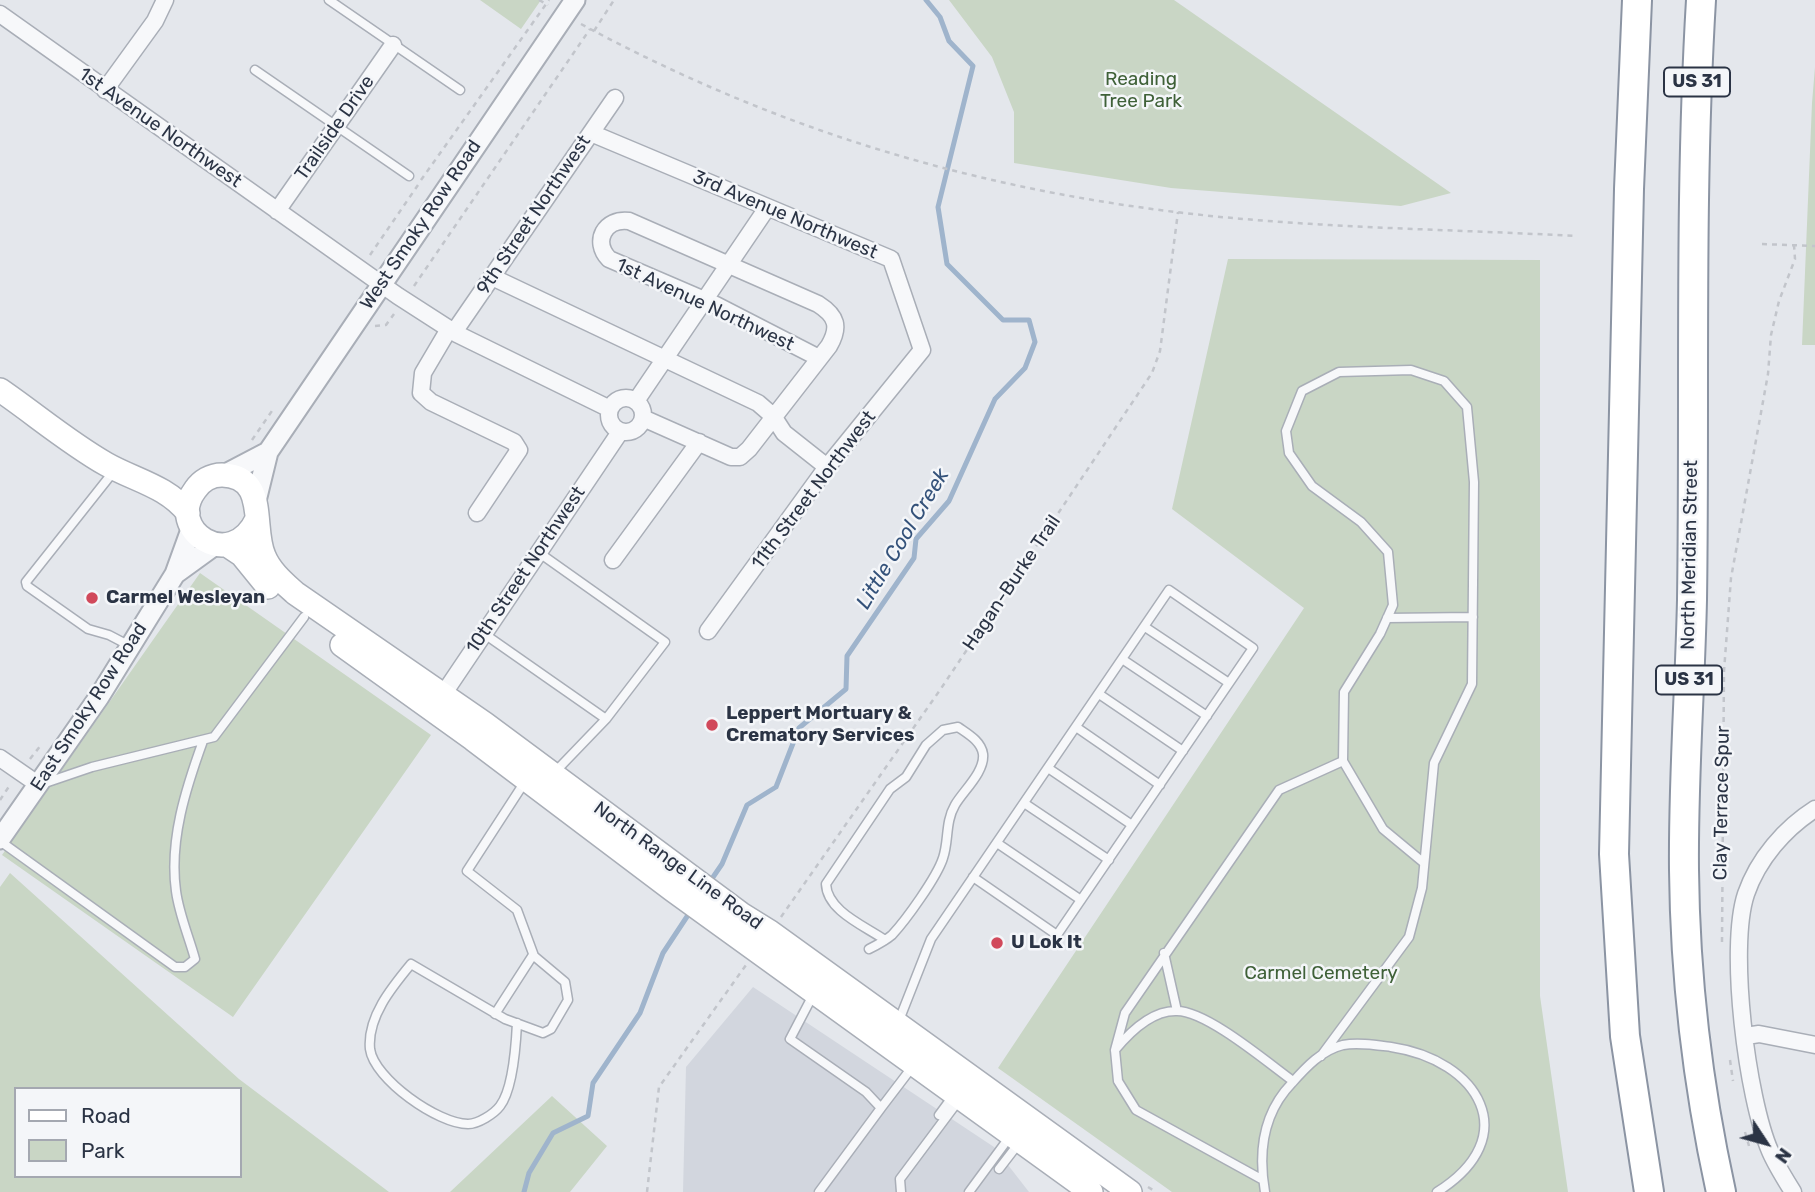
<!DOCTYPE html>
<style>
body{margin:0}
#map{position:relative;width:1815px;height:1192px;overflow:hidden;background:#e4e7ec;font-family:Rubik,sans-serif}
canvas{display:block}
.legend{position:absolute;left:14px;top:1087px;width:228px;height:91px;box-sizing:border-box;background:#f4f6f9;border:2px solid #a4a8b1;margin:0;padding:9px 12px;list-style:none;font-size:21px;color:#2b3445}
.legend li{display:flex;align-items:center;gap:14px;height:35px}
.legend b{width:35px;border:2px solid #a4a8b1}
.north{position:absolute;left:1731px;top:1108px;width:70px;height:70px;-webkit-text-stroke:5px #f4f6f9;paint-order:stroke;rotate:126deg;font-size:19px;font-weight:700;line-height:28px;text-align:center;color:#2b3445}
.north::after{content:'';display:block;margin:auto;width:24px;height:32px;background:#2b3445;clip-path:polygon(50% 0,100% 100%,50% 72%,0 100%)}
</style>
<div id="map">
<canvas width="1815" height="1192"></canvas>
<ul class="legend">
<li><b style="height:9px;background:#fff"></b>Road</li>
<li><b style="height:19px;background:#c9d6c5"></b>Park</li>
</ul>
<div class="north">N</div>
</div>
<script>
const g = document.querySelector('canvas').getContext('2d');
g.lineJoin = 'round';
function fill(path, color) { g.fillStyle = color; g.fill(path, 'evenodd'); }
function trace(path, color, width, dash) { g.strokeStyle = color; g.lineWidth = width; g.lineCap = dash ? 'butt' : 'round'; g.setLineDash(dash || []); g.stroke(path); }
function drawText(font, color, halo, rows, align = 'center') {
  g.font = font + ' Rubik,sans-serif'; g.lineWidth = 5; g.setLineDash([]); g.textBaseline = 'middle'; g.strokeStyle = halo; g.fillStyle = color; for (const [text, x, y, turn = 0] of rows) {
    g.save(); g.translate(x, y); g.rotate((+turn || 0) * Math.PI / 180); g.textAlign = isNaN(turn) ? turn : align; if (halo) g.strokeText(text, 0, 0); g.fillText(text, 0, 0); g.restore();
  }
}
fill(new Path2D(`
 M753,987l241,160 35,45h-346l3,-125z`), '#d2d6de');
fill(new Path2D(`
 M480,0h61l-20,29z
 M949,0h225l277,193 -50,13 -230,-18 -157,-25v-51l-22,-55z
 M1815,67v278h-13l10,-242z
 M1228,259l312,1v736l28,196h-396l-174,-124 306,-460 -132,-99z
 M200,573l231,162 -198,282 -231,-162z
 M10,873l229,206 150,113h-389v-305zM16,1089h224v87h-224z
 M552,1096l55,50 -37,46h-120z`), '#c9d6c5');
trace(new Path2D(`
 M709,883l13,-19 25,-59 29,-18 23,-59 47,-39 1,-33 67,-98 2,-19 33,-38 46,-102 30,-31 10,-26 -6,-22h-26l-56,-56 -9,-57 35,-141 -24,-25 -9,-24 -14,-17
 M524,1192l5,-19 24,-40 35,-17 5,-33 47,-70 23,-60 29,-44`), '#9fb4cc', 5);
const service = new Path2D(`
 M329,0l131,90
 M255,70l154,106
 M114,471l-88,111 1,4 61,43 21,6 21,11
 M538,552l127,90 -59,77 -51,53
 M1387,618l86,-1
 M1145,627l84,56
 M483,633l123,86
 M1122,659l85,57
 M1099,694l84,57
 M1076,727l84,58
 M1343,761l40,68 41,34
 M1048,768l84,57
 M45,783l47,-16 122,-30 90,-120
 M1024,803l85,57
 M0,841l175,126h10l10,-8c-6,-22 -16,-45 -19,-68 -7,-51 10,-103 27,-150
 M997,843l84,57
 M869,949c8,-4 16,-8 23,-14 14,-15 45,-58 51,-77 6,-17 2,-36 12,-53 8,-14 30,-33 28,-51 -2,-13 -15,-20 -25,-27l-15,3 -17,15 -20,32 -16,12 -64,95c1,27 39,42 59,56
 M1164,953l13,58
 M813,995l-23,44 76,53 15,16 -62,84
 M495,1014l38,-59
 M517,1023c-1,21 -4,66 -17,83 -6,8 -22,18 -32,18 -30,0 -94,-45 -98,-75 -3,-32 22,-62 41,-85l94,55 38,14 8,-4 17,-29 -3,-18 -31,-26 -17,-46 -50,-39 59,-91
 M898,1023l33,-84 238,-349 84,58 -196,287 -84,-58
 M1115,1050l10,-37 154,-223 64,-29 1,-69 36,-58 13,-29 -5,-53 -27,-30 -49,-36 -23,-33 -3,-22 16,-40 37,-19 72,-2 33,11 23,26 7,75 -2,202 -38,79 -12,125 -13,49 -88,119
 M881,1108l32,-42
 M939,1115l14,-19
 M999,1169l20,-26
 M1263,1180l-127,-70 -18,-29 -3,-31c14,-17 37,-40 62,-39 30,0 91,52 116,70
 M901,1192l-1,-13 59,-79
 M969,1192l42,-57
 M1265,1192c-7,-40 -2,-79 27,-109 14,-16 30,-33 51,-38 15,-3 33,0 48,2 88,13 134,90 46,145`);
const minor = new Path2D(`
 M0,14l398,282 59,38 153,75
 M105,90l50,-69 10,-21
 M591,133l300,126 31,91 -95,117 -119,164
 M277,211l116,-166
 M492,277l266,126 15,13 11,17 43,34
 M449,329l-26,44 -2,20 10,9 83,40 5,8 -42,63
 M454,332l161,-234
 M609 415a17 17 0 1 1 34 0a17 17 0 1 1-34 0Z
 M636,401l131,-193
 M643,418l88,39h9l9,-8 80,-103c11,-19 8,-30 -11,-42l-189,-83c-24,-3 -37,20 -20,38l107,46 103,53
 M613,560l86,-118
 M438,702l182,-270
 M0,758l39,27
 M1746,1036l13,-2 56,11
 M1793,1192c-8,-13 -17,-27 -23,-41 -23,-53 -42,-203 -24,-257 12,-35 39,-66 69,-85`);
const tertiary = new Path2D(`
 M224,475l44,-23
 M256,501l12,-49 307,-452
 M175,574l40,-29
 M0,839l99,-142 76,-123 17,-47`);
const secondary = new Path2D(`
 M0,390c35,24 69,53 106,74 28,16 61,22 82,49
 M257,519c-26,55 -92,11 -62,-29 6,-9 16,-15 27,-15 47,1 29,53 42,81 6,15 19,26 31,37l190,131 256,190 29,18 360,260
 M227,545l15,10 26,32
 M342,645l131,94 200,151 418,302`);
const motorway = new Path2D(`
 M1637,0l-8,189 -15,665 11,182 24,156
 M1701,0c-12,200 -6,400 -9,600 -2,90 -9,180 -8,270 1,108 14,217 37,322`);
trace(service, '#a9aeb7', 11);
trace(minor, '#a9aeb7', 19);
trace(tertiary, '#a9aeb7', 23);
trace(secondary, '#a9aeb7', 26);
trace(motorway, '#8b94a3', 32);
trace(new Path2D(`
 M539,0l9,5
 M581,24c176,95 353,153 550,182 147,22 297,22 444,30
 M594,31l20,-31
 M421,180l128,-180
 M1762,244l53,2
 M370,255l48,-70
 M414,286l176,-257
 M375,326l11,-1 8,-11
 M252,440l22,-32
 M30,759l11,-14
 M0,800l10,-15
 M781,917l159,-227 212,-317 8,-22 18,-139
 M1722,942l2,-271 7,-93 37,-204 3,-39 8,-34 16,-42 -1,-14
 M1730,1060l3,21
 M1745,1132l4,14
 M1148,1187l8,5
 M647,1192l12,-105 87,-122`), '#c2c5cb', 2.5, [5, 5]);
trace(service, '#f7f8fa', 8);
trace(minor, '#f7f8fa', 16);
trace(tertiary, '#f7f8fa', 19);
trace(secondary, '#fff', 23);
trace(motorway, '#fff', 28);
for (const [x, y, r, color] of [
 [92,598,7,"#d1495b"],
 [712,725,7,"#d1495b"],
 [997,943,7,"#d1495b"]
]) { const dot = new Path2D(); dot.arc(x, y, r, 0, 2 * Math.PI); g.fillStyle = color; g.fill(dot); trace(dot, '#f4f6f9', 2.5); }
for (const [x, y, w] of [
 [1697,82,66],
 [1689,680,66]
]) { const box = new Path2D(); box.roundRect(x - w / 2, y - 14.5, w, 29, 5); g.fillStyle = '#f4f6f9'; g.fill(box); trace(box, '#2b3445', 2); }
drawText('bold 18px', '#2b3445', null, [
 ["US 31",1697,82],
 ["US 31",1689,680]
]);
drawText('19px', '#3f6138', '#f4f6f9', [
 ["Reading",1141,80],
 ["Tree Park",1141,102],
 ["Carmel Cemetery",1321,974]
]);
drawText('19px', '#2b3445', '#f4f6f9', [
 ["1st Avenue Northwest",160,128,35],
 ["Trailside Drive",335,128,-55],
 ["9th Street Northwest",534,215,-56],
 ["3rd Avenue Northwest",785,215,23],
 ["West Smoky Row Road",421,225,-56],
 ["1st Avenue Northwest",705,305,25],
 ["11th Street Northwest",814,490,-53],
 ["North Meridian Street",1690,555,-89],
 ["10th Street Northwest",526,570,-56],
 ["Hagan-Burke Trail",1012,583,-56],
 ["East Smoky Row Road",89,707,-57],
 ["Clay Terrace Spur",1722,803,-89],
 ["North Range Line Road",678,866,36]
]);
drawText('bold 19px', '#2b3445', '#f4f6f9', [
 ["Carmel Wesleyan",106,598],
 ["Leppert Mortuary &",726,714],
 ["Crematory Services",726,736],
 ["U Lok It",1011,943]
], 'left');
drawText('italic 21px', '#34527a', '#f4f6f9', [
 ["Little Cool Creek",903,539,-59]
]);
</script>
